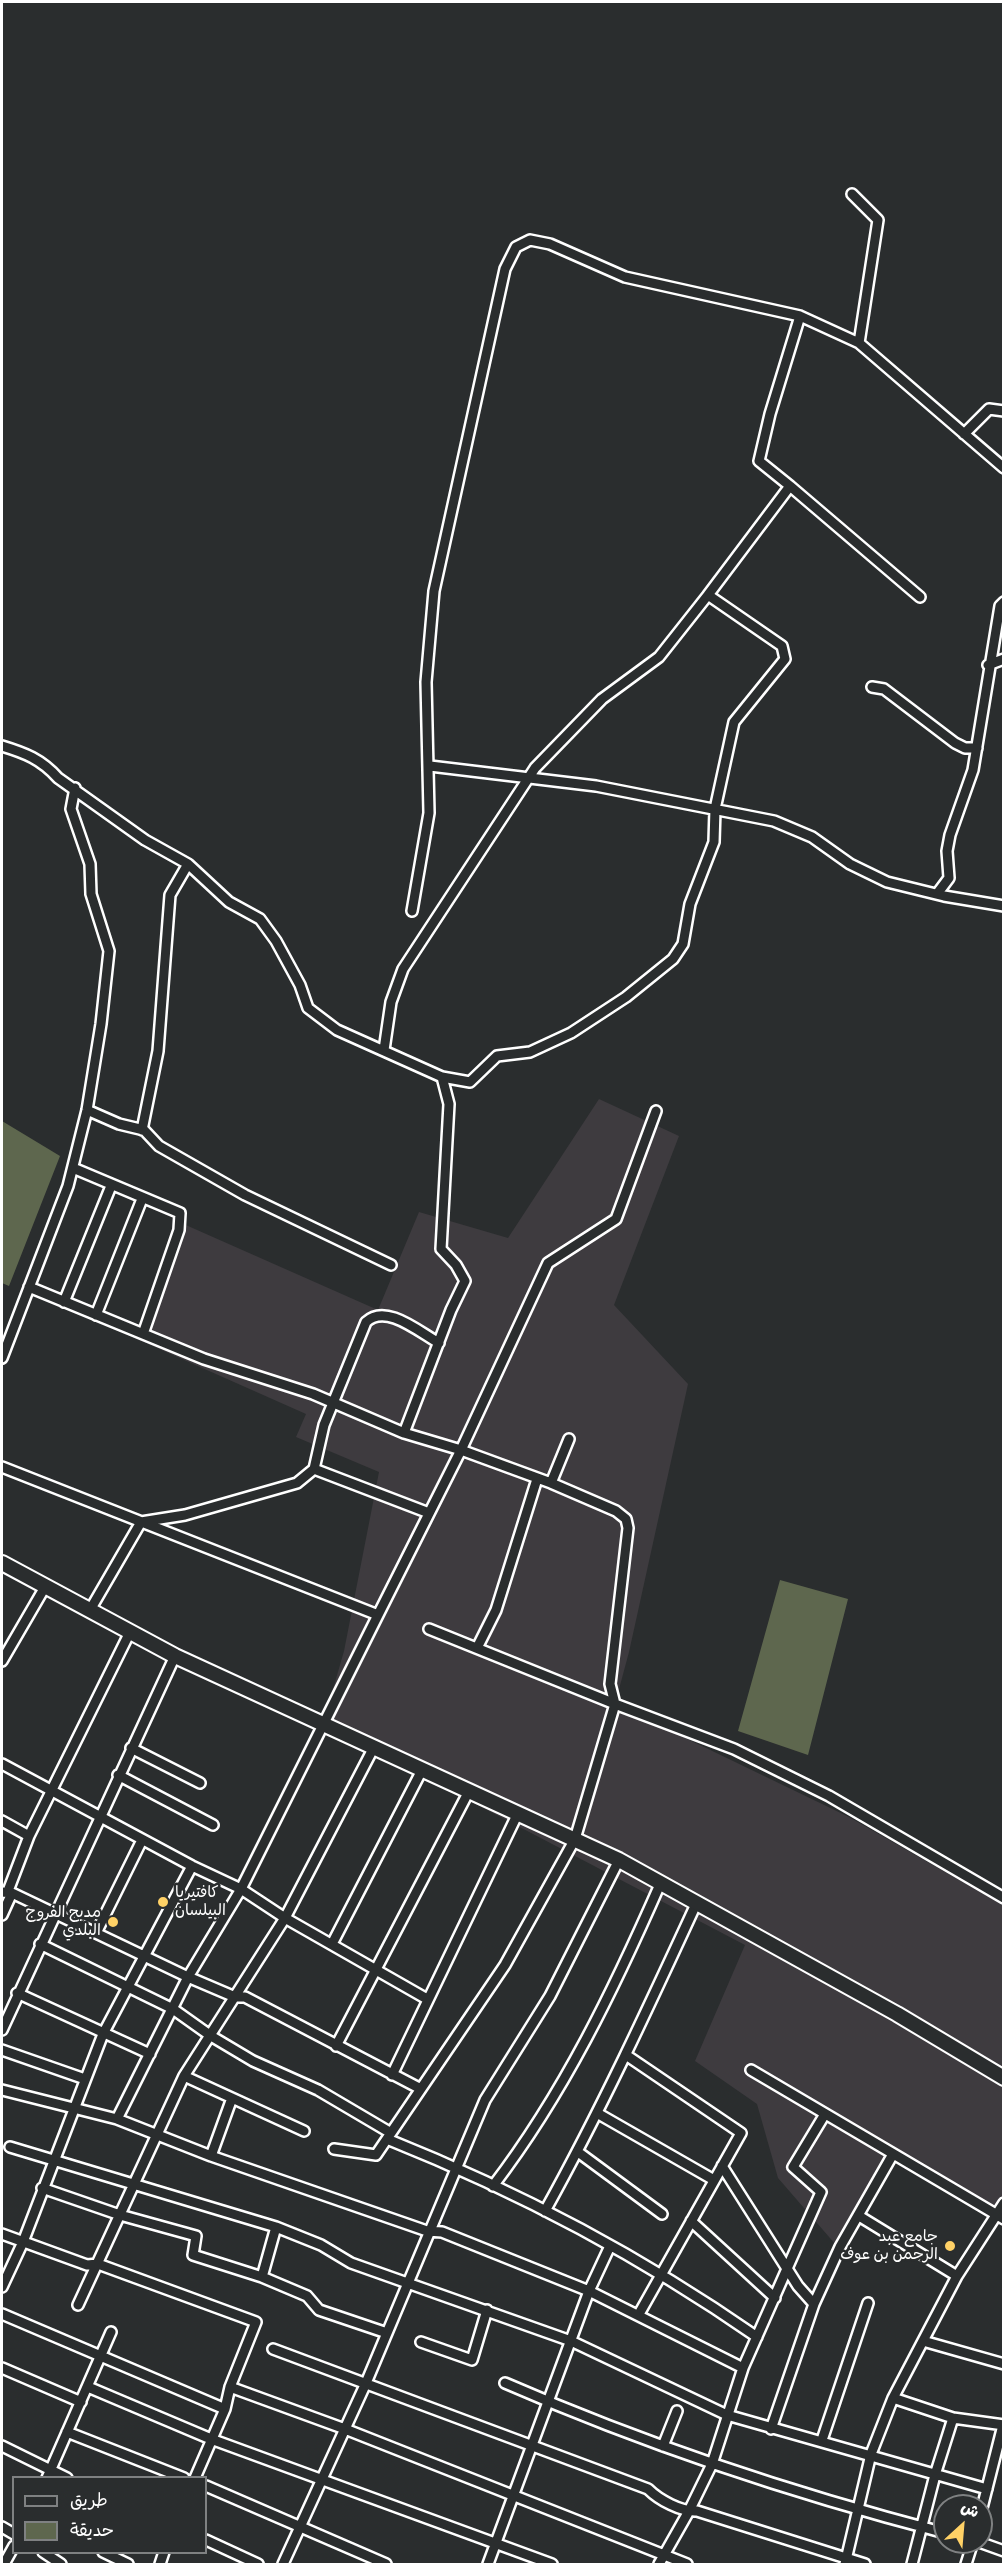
<!DOCTYPE html>
<meta charset="utf-8">
<style>
body{margin:0}
#map{position:relative;width:1005px;height:2566px;overflow:hidden;background:#2a2d2e;font-family:Pangolin,"Playpen Sans Arabic",sans-serif}
canvas{display:block}
.frame{position:absolute;inset:0;border:3px solid #fff;pointer-events:none}
.legend{position:absolute;left:12px;top:2476px;width:195px;height:78px;box-sizing:border-box;background:#2a2d2e;border:2px solid #7f8182;margin:0;padding:8px 10px;list-style:none;font-size:18px;color:#fff}
.legend li{display:flex;align-items:center;gap:12px;height:30px}
.legend b{width:30px;border:2px solid #7f8182}
.north{position:absolute;left:933px;top:2494px;width:60px;height:60px;box-sizing:border-box;background:#2a2d2e;border:2px solid #7f8182;border-radius:50%;rotate:26deg;font-size:16px;font-weight:700;line-height:24px;text-align:center;color:#fff}
.north::after{content:'';display:block;margin:auto;width:21px;height:27px;background:#ffd166;clip-path:polygon(50% 0,100% 100%,50% 72%,0 100%)}
</style>
<div id="map">
<canvas width="1005" height="2566"></canvas>
<div class="frame"></div>
<ul class="legend">
<li><b style="height:8px;background:#2a2d2e"></b>طريق</li>
<li><b style="height:16px;background:#5e674e"></b>حديقة</li>
</ul>
<div class="north">ش</div>
</div>
<script>
const g = document.querySelector('canvas').getContext('2d');
g.lineJoin = 'round';
function fill(path, color) { g.fillStyle = color; g.fill(path, 'evenodd'); }
function trace(path, color, width, dash) { g.strokeStyle = color; g.lineWidth = width; g.lineCap = dash ? 'butt' : 'round'; g.setLineDash(dash || []); g.stroke(path); }
function drawText(font, color, halo, rows, align = 'center') {
  g.font = font + ' Pangolin,"Playpen Sans Arabic",sans-serif'; g.lineWidth = 5; g.setLineDash([]); g.textBaseline = 'middle'; g.strokeStyle = halo; g.fillStyle = color; for (const [text, x, y, turn = 0] of rows) {
    g.save(); g.translate(x, y); g.rotate((+turn || 0) * Math.PI / 180); g.textAlign = isNaN(turn) ? turn : align; if (halo) g.strokeText(text, 0, 0); g.fillText(text, 0, 0); g.restore();
  }
}
fill(new Path2D(`
 M599,1099l80,37 -65,169 74,79 -59,268 -14,52 234,113 154,88v314l-108,-57 -35,60 -24,23 -58,-67 -21,-74 -62,-43 50,-116 -422,-221 21,-73 35,-179 -83,-35 10,-23 -169,-75 42,-117 199,88 41,-98 89,26z`), '#3e3b3f');
fill(new Path2D(`
 M2,1121l58,35 -51,130 -7,-3z
 M780,1580l68,19 -40,156 -70,-24z`), '#5e674e');
const street = new Path2D(`
 M852,194l26,26 -19,123
 M964,434l25,-25 15,2
 M790,486l130,111
 M988,665l16,-6
 M872,687l12,2 71,54 10,5h12
 M2,746c23,7 39,13 56,32l87,62 43,24 41,38 31,17 16,22 24,44 8,23 29,22 105,47 28,5 27,-26 33,-4 41,-19 55,-36 47,-38 10,-15 7,-40 24,-62 1,-33 19,-87 51,-63 -3,-13 -74,-51 82,-109 -31,-25 11,-47 30,-98
 M430,766l166,20 178,35 38,16 38,27 37,18 57,14 60,10
 M937,894l12,-16 -2,-27 3,-16 23,-65 27,-164 4,-4
 M412,911l17,-98 -3,-131 8,-91 71,-322 11,-22 14,-7 20,4 75,33 175,39 59,27 145,125
 M384,1050l7,-48 12,-33 132,-201 67,-69 57,-42 49,-62
 M87,1110l32,14 25,6 15,16 86,49 146,70
 M142,1130l16,-79 12,-156 18,-31
 M73,1168l107,45 -1,17 -36,104
 M29,1287l175,72 109,35 91,39 57,17 90,33 65,28 10,8 2,9 -18,156 5,20 -40,135 -70,126 -129,190 -42,-6
 M64,1302l47,-116
 M96,1315l46,-116
 M2,1358l66,-172 19,-76 14,-86 8,-73 -18,-57 -1,-30 -19,-55 4,-21
 M404,1433l47,-123 14,-29 -9,-16 -15,-16 8,-145 -7,-27
 M2,1467l376,148 83,-165 87,-187 68,-44 40,-108
 M551,1483l18,-44
 M429,1513l-115,-44 10,-44 42,-103c20,-19 53,10 73,21
 M90,1610l51,-88 44,-7 112,-32 17,-14
 M429,1629l186,75 119,45 95,47 175,102
 M477,1648l19,-38 41,-131
 M2,1661l43,-74
 M131,1748l69,35
 M2,1764l190,102 49,23 44,29 142,81
 M118,1775l95,50
 M2,1821l27,15
 M8,1891l21,-55 101,-204
 M2,1892l10,1 176,84 47,20h10l174,91
 M2,1915l10,-22
 M96,1933l46,-93
 M40,1944l133,65 38,27 42,25 65,29 73,43
 M332,1944l90,-174
 M17,1993l133,61
 M2,2030l173,-374
 M336,2046l133,-255
 M2,2050l83,29
 M626,2055l115,78 -102,181
 M751,2070l253,149
 M392,2075l126,-262
 M184,2076l120,55
 M2,2090l115,29 94,37 216,75 15,1 147,59 154,77
 M597,2113l117,67
 M117,2119l71,-142 53,-88 137,-274
 M387,2139c130,52 255,118 370,198
 M10,2147l266,80 45,18 30,18 220,78 156,74 260,74
 M578,2152l84,62
 M211,2156l21,-58
 M722,2166l76,120 16,18
 M493,2186c71,-93 121,-197 168,-304
 M42,2188l78,27 76,21 -3,19 69,22 45,19 12,14 68,23
 M545,2211c56,-101 104,-205 152,-309
 M859,2216l98,60
 M691,2221l84,77
 M2,2234l85,31 11,-1 158,58 -26,65 -5,22 -30,69
 M262,2277l14,-50
 M2,2287l21,-45 80,-208 89,-168
 M78,2305l106,-229 101,-158 89,-171
 M2,2314l223,95
 M923,2341l81,23
 M421,2342l51,18 15,-50
 M273,2349l375,140c11,11 33,23 49,22l168,53
 M2,2368l79,34
 M505,2383c142,62 290,111 440,150
 M88,2387l123,52 341,125
 M230,2387l115,42 342,135
 M893,2398l60,20 51,7
 M771,2429l43,-125 26,-57 53,-93
 M67,2432l117,46
 M822,2440l46,-137
 M2,2446l65,32
 M663,2446l14,-35
 M47,2478l64,-146
 M206,2486l180,78
 M981,2512l22,-87
 M2,2527l12,7
 M206,2540l52,24
 M979,2542l25,9
 M43,2552l18,12
 M103,2552l25,12
 M4,2564l10,-18
 M160,2564l4,-12
 M283,2564l83,-181 119,-283 65,-104 69,-136
 M488,2564l101,-273 21,-45
 M659,2564l30,-53 23,-47 31,-96 78,-176 -28,-25 32,-53
 M845,2564l26,-110 22,-56 64,-122 47,-73
 M912,2564l23,-89 18,-57
 M966,2564l7,-22`);
const secondary = new Path2D(`
 M2,1563l173,93 444,204 278,154 107,64`);
trace(street, '#fff', 14);
trace(secondary, '#fff', 18);
trace(street, '#2a2d2e', 9);
trace(secondary, '#2a2d2e', 14);
for (const [x, y, r, color] of [
 [163,1902,6,"#ffd166"],
 [113,1922,6,"#ffd166"],
 [950,2246,6,"#ffd166"]
]) { const dot = new Path2D(); dot.arc(x, y, r, 0, 2 * Math.PI); g.fillStyle = color; g.fill(dot); trace(dot, '#2a2d2e', 2); }
drawText('16px', '#fff', '#2a2d2e', [
 ["كافتيريا",175,1893,"left"],
 ["البيلسان",175,1911,"left"],
 ["مدبح الفروج",101,1913],
 ["البلدي",101,1931],
 ["جامع عبد",938,2237],
 ["الرحمن بن عوف",938,2255]
], 'right');
</script>
